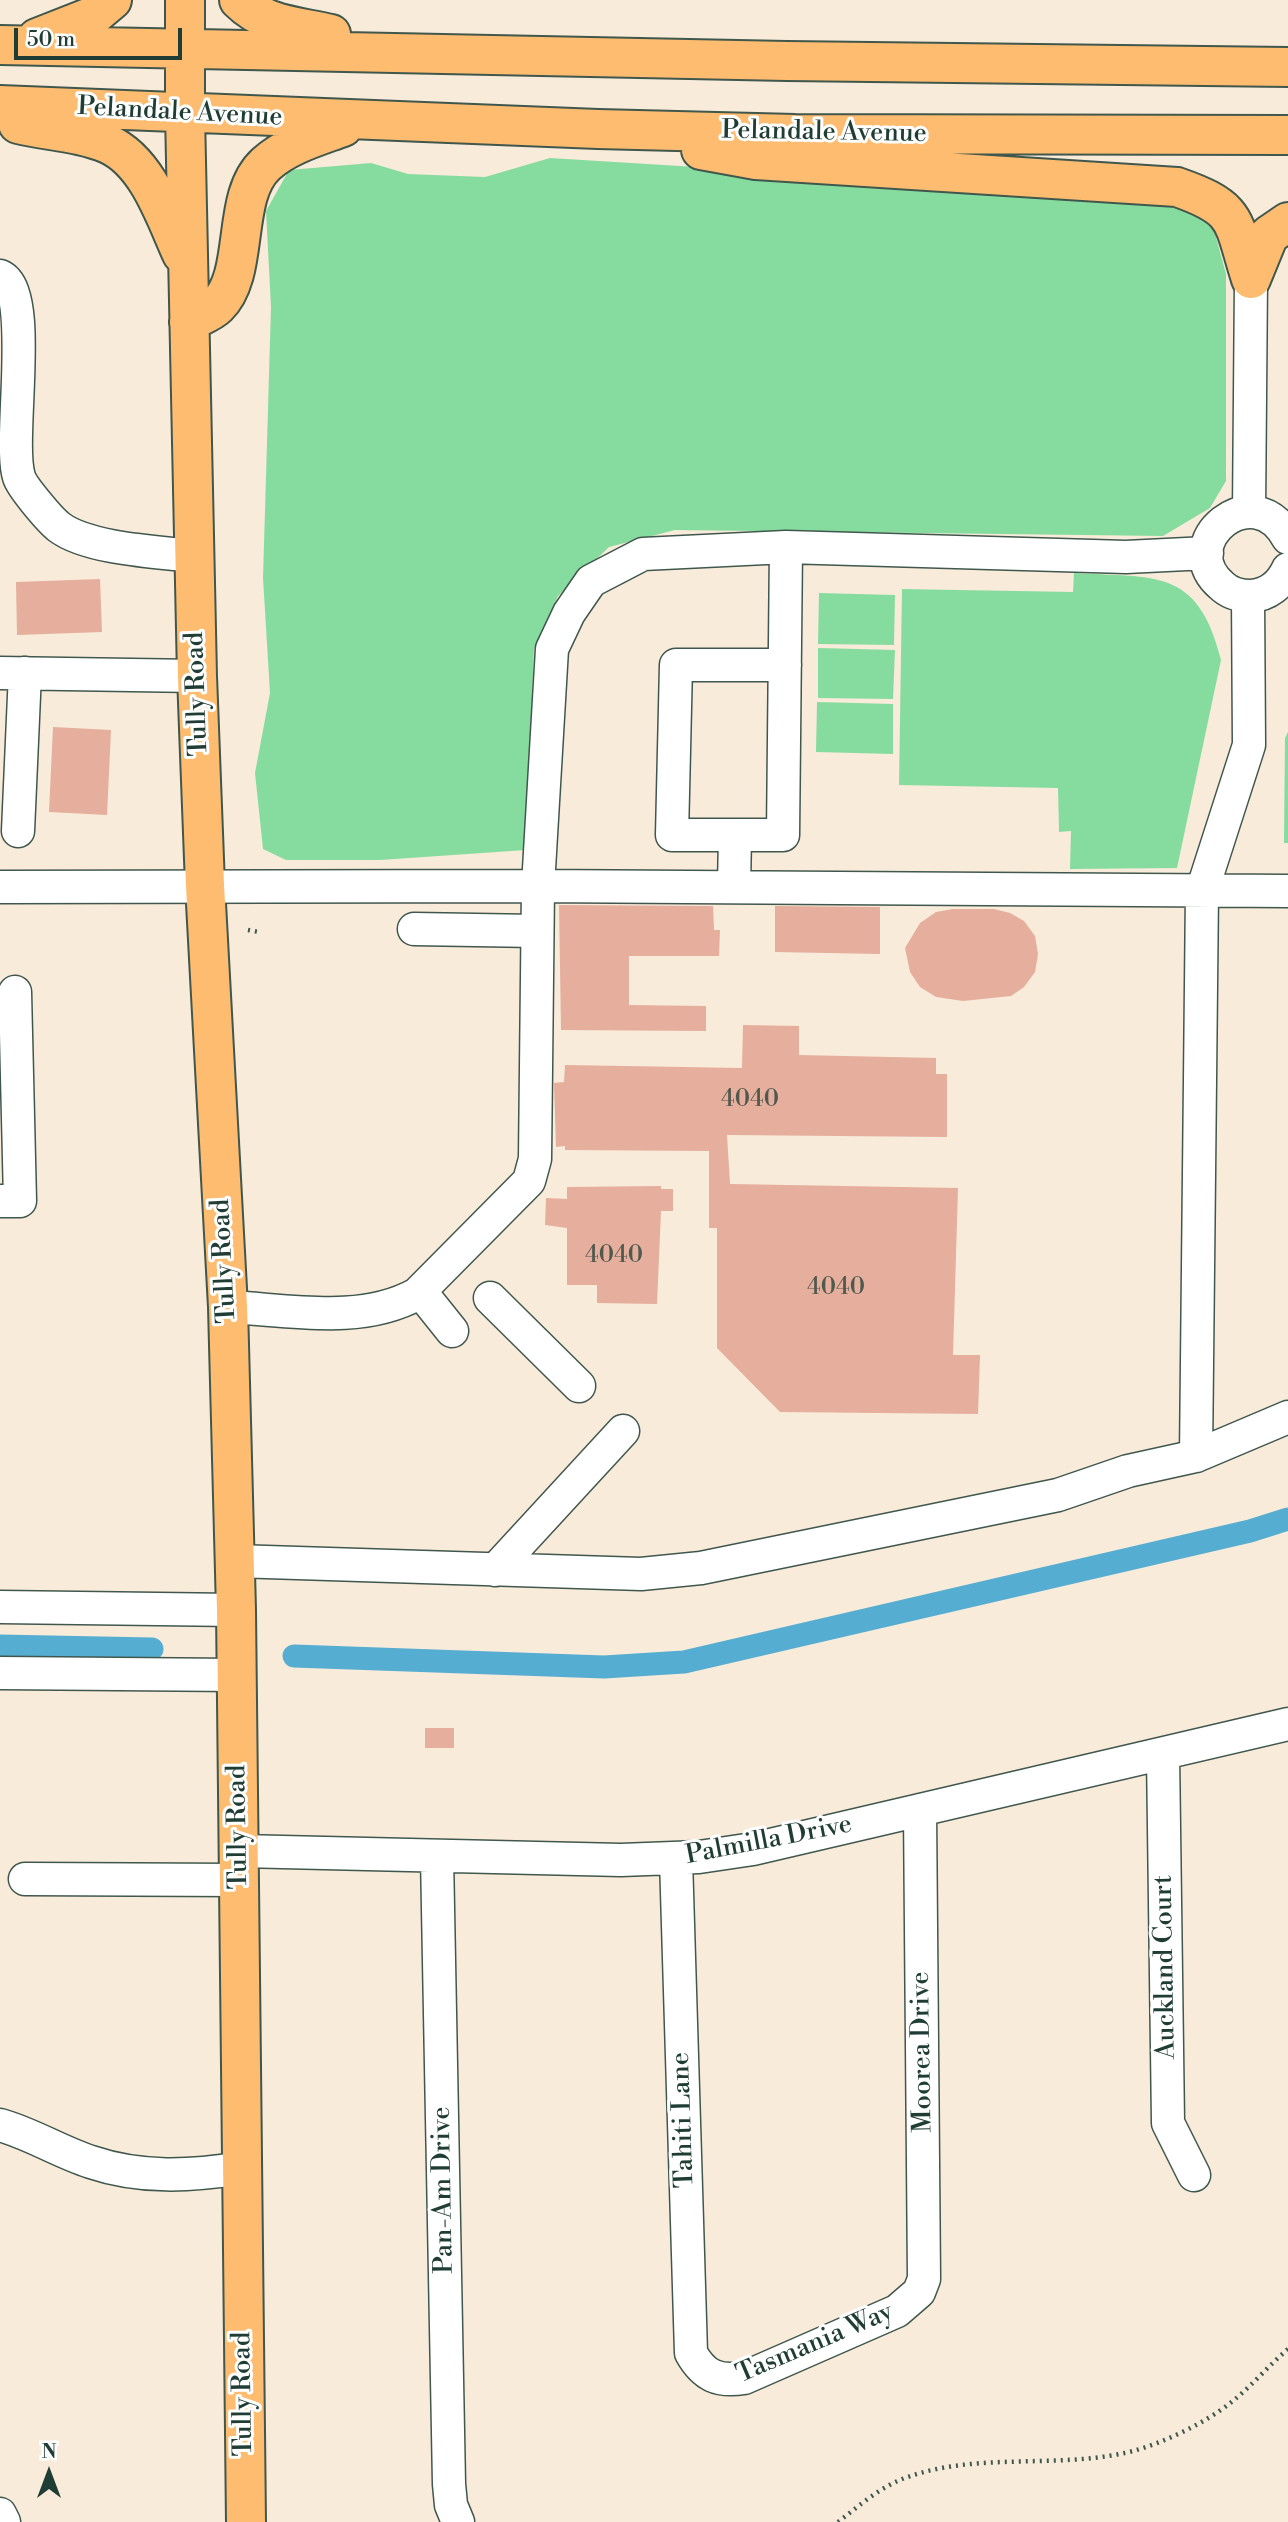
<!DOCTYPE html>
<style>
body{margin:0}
#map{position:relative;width:1288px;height:2522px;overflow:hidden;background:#f8ebda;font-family:"Libre Bodoni",serif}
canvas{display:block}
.north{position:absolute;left:14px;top:2438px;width:70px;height:70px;-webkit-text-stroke:5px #fff;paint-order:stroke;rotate:0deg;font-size:19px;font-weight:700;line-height:28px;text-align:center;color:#1f3d34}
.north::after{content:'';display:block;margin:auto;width:24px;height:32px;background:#1f3d34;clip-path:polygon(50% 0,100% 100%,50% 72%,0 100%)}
.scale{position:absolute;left:14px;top:28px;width:168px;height:32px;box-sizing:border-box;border:4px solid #1f3d34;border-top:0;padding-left:9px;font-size:21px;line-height:24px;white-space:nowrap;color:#1f3d34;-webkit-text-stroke:5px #fff;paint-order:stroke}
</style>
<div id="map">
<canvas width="1288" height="2522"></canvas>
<div class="north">N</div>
<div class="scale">50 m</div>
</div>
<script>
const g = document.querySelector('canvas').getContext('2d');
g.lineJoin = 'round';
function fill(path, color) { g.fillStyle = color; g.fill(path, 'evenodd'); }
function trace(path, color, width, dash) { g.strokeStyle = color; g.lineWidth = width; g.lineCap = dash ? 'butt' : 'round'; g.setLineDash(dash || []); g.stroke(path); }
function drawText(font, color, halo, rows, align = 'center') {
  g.font = font + ' "Libre Bodoni",serif'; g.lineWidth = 6; g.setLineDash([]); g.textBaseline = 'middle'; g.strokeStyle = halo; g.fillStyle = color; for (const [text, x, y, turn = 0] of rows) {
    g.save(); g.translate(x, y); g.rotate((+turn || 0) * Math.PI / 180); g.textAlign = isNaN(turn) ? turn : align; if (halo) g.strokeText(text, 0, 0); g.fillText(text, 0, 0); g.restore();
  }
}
fill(new Path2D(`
 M550,158l616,38 45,23 15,55v207l-16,27 -47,28 -488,-6 -66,17 -51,49 -24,53 -8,201 -146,10h-94l-23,-11 -8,-76 15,-80 -7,-115 8,-271 -5,-96 23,-41 82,-7 37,11 77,3z
 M1074,573c81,5 124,-6 147,87l-44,208 -107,1 1,-38 -12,1 -1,-44 -159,-3 3,-196 171,3z
 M819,593l76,2 -1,50 -76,-1z
 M818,648l77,2 -2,49 -75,-1z
 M817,702l76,2v50l-77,-2z
 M1288,732v111h-4l1,-105z`), '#86dc9f');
trace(new Path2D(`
 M0,1646l152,3
 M294,1656l310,11 80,-5 566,-131 38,-12`), '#55add2', 23);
fill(new Path2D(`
 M100,579l2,53 -85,3 -1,-53z
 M53,727l58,3 -4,85 -58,-3z
 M559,905l154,1 1,24h6l-1,26h-90v49l77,1v25l-145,-1z
 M775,906l105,1v47l-105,-2z
 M953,909h41l16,4 14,8 11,15 3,18 -3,18 -11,15 -13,9 -48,5 -27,-4 -16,-10 -10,-15 -5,-24 15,-25 16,-11z
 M743,1025l56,1v29l137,3v16h11v63l-220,-2 3,49 228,4 -5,167h27l-2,59 -198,-2 -63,-64v-120h-8v-77l-144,-1v-4l-9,1 -2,-64 10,-1 1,-17 177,3z
 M661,1186v3h12v22h-12l-4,93 -60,-1v-18h-30v-57l-22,-3 1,-27 21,1v-12z
 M425,1728h29v20h-29z`), '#e5ae9d');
const minor = new Path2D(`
 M0,276c36,15 7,163 19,201 3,10 31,43 40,50 29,22 100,25 135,29
 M1249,512l2,-233
 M1288,538c-35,-64 -115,5 -67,47 8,8 19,11 30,11 17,-1 30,-12 37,-27
 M1207,553l-81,4 -340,-10 -143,7 -52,27 -22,32 -17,36 -14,237 750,5
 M0,673l197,3
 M18,831l7,-158
 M735,835h-63l4,-170h109
 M0,887l538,-1 -3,273 -6,22 -112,113c-56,31 -126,16 -189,13
 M734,887l1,-52h48l3,-288
 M414,929l123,2
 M0,1201h20l-5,-209
 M420,1291l32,40
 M490,1298l89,88
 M1196,1456l6,-565 47,-146 -1,-149
 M235,1561l406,13 60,-6 357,-73 70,-24 68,-15 92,-39
 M495,1570l128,-139
 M0,1607l236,3
 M0,1673l237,2
 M1163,1754l5,369 26,52
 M240,1851l381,9 78,-3 54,-8 535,-125
 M437,1856l12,628 2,21 7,17
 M676,1859l15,494c13,23 27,29 53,25l153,-67 22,-19 5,-13 -4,-469
 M25,1879l215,1
 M0,2125c32,9 60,27 91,37 50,17 100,14 151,6
 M0,2514l4,8`);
const major = new Path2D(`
 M185,0v114l12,562 8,209 23,422 8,303 10,912
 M239,0c26,26 58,26 92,34
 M37,38l56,-22 19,-16
 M0,45l787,16 501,6
 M0,105l598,24 197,5 493,1
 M18,124c28,7 63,8 90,20 40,18 57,73 74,110
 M701,150l55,10 421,27c63,22 55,33 74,92
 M1251,279l18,-44 19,-13
 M189,322c8,-5 21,-9 28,-16 34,-33 13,-109 49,-142 21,-19 50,-27 77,-37`);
trace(minor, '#40574d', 35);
trace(major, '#40574d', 42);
trace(new Path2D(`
 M248,930l11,2
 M838,2522c21,-16 42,-35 67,-44 73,-27 154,-8 228,-27 32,-9 70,-27 96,-47 21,-16 39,-38 59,-55`), '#40574d', 4.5, [2, 5]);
trace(minor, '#fff', 32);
trace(major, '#fdbc6f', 38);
drawText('23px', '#50594e', null, [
 ["4040",750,1100],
 ["4040",614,1256],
 ["4040",836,1288]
]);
drawText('26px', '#1f3d34', '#fff', [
 ["Pelandale Avenue",180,113,3],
 ["Pelandale Avenue",824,133,1],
 ["Tully Road",198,694,-92],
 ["Tully Road",225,1261,-93],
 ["Tully Road",239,1827,-91],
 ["Palmilla Drive",769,1841,-11],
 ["Auckland Court",1166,1967,-91],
 ["Moorea Drive",923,2052,-91],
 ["Tahiti Lane",684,2120,-92],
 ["Pan-Am Drive",444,2190,-91],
 ["Tasmania Way",815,2344,-23],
 ["Tully Road",244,2394,-91]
]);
</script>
